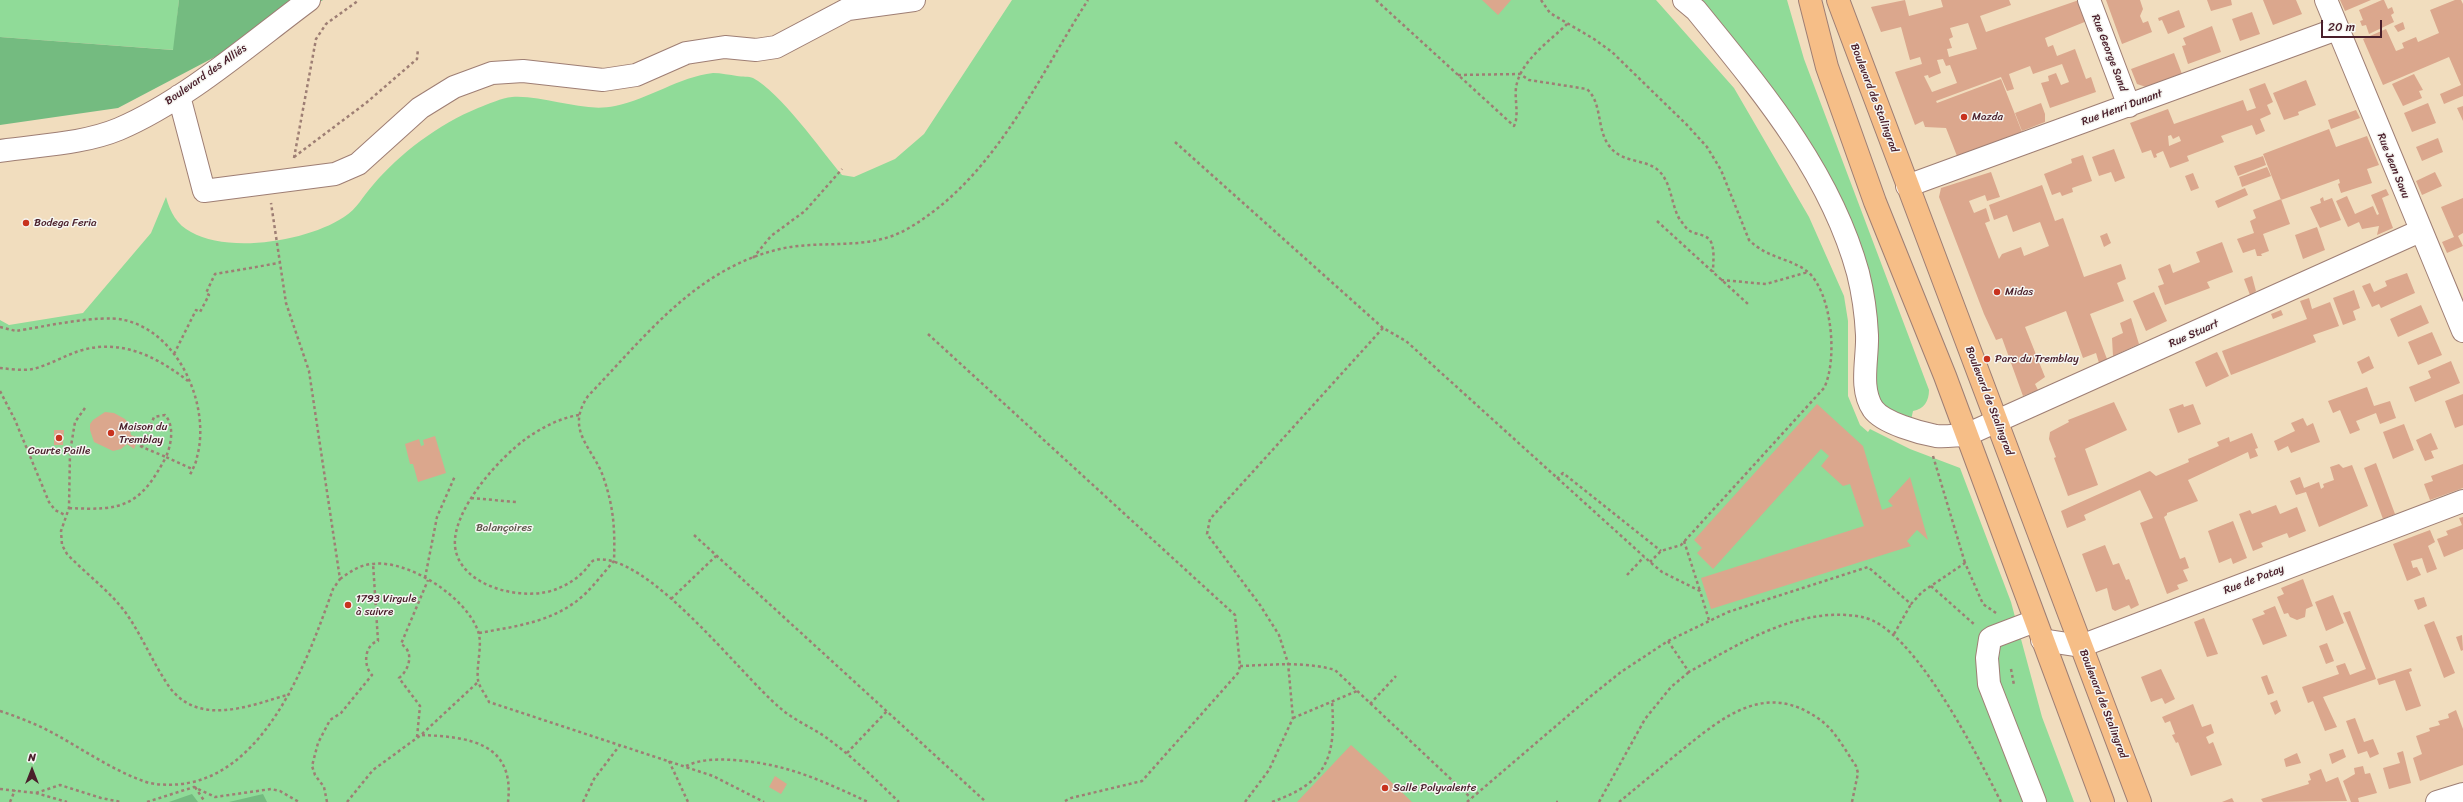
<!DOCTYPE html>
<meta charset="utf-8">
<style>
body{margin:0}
#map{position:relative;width:2463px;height:802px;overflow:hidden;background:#f1ddbe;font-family:Sriracha,sans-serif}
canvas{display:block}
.north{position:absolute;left:12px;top:750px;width:40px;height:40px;-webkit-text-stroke:3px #f6f6f2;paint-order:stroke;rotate:0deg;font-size:11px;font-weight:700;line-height:16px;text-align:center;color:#4a1f2b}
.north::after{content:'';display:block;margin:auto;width:14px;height:18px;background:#4a1f2b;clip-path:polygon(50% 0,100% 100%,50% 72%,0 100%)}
.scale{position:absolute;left:2321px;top:20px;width:61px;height:18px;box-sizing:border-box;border:2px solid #4a1f2b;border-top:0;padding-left:5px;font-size:12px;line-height:14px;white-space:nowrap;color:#4a1f2b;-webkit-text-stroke:3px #f6f6f2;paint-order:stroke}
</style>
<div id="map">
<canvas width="2463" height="802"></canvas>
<div class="north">N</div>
<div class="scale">20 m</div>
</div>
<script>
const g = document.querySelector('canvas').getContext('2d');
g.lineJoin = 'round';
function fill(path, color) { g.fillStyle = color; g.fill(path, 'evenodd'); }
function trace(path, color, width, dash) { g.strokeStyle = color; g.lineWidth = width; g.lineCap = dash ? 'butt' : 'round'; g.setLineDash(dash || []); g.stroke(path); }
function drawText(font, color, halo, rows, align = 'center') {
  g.font = font + ' Sriracha,sans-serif'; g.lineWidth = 3; g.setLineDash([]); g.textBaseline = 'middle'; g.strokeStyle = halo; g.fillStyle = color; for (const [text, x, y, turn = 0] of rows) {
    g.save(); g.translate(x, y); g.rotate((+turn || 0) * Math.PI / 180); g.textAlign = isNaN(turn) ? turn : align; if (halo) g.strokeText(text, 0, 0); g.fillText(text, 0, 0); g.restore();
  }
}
fill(new Path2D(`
 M0,0h179l-5,50 -174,-13z
 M1012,0h644l78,88 75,129 35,79 4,25v75l12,29 8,7 2,-3 40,20 50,19 51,134 31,115 32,85h-2074v-482l9,5 74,-12 68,-80 15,-36c4,15 11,28 25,35 38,22 117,9 153,-15 13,-8 19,-21 29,-32 27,-32 66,-61 105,-77 10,-4 24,-10 34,-11 34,-2 70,16 103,9 34,-7 64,-29 98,-33 8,0 17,2 24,3 5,1 12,0 16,2 26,13 68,72 89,97l12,2 41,-18 29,-25z
 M1696,0h91l17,59 125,331c0,11 -5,19 -16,21l-2,9 -31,-13 -34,-183z`), '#90db98');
fill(new Path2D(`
 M179,0h144l-205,108 -118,17v-88l173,13z
 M192,794l6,8h-29z
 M263,794l4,8h-38z`), '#74bb80');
fill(new Path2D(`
 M1482,0h29l-13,15z
 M1905,0l4,16 34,-9 -2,-7h68l2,5 -31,11 6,16 93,-32 8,21 -42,17 3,9 5,-2 4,11 18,-7 11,30 5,-2 5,15 -46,16 -9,-25 8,-2 -1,-5 8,-3 5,12 8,-3 -7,-18 -29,10 -3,-8 -21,8 5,15 -7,2 -6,-14 -65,24 1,2 64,-24 21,53 -65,24 -11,-28 -21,-1 -2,-6 -8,4 -20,-53 27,-8 -2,-7 -10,3 -9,-33 -20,5 -10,-25zM1968,23l9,26 -28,8 -2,-8 5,-1 -3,-9 4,-2 -3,-9zM1943,59l3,7 4,-1 7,18 -25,9 -8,-16 4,-1 1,3 12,-5 -4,-13z
 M2106,0h34l3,9 -3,7 3,7 5,-2 4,11 -30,12z
 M2207,0h24l1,5 -21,6z
 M2263,0h33l6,14 -29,11z
 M2340,0h31l-26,11z
 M2382,0h2l4,9 4,-2 2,6 -3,2 3,7 -25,12 -3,-9 -4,1 -2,-5 3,-1 -4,-10z
 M2455,0h6l2,4v92l-19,8 -4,-10 21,-9 -12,-28 -66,28 -20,-46 23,-10 10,22 8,-3 -2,-5 14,-6 2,5 21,-9 -9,-23z
 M2179,10l6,17 -17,7 -6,-14 -3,1 -1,-3z
 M2252,12l8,22 -20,7 -8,-22z
 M2403,22l2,7 -7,3 -4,-6z
 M2212,26l9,26 -33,12 -6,-18 4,-1 -3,-7z
 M2174,53l8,21 -36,13 -9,-3 -6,-15z
 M2414,74l9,16 -4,1 3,7 -19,8 -11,-22z
 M2306,80l10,25 -18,7 1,3 -15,5 -11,-27z
 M2265,83l8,19 -6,3 4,9 -11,5 5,12 -9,4 -4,-10 -31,11 3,6 -37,14 2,5 -19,7 -7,-17 -7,3 1,3 -3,1 -3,-8 -9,3 -12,-30 38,-14 6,15 69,-24 4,11 9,-3 -7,-19zM2171,135l2,4 6,-3 2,5 -12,5 -1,-10z
 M2041,103l4,11v8l-23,9 -7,-18z
 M2428,103l8,20 -24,9 -8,-19z
 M2463,106v15l-6,-13z
 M2356,110l4,8 -29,11 -3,-9z
 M2329,129l7,18 31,-11 12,29 -12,4 5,14 -31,10 -3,-9 2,-1 -1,-4 -58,21 -18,-46z
 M2438,138l5,14 -21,9 -6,-14z
 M2114,149l11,29 -10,4 -4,-10 -12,4 -7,-19z
 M2083,155l9,26 -20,7 1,4 -11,4 -2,-4 -8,3 -8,-21 28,-11 -1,-4z
 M2263,156l3,9 -28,11 -4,-10z
 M2267,167l4,9 -29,11 -3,-10z
 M1991,172l9,25 -13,4 -2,-6 -16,6 5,12 12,-5 4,13 -5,2 14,36 3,-5 19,-7 3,9 25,-10 -9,-24 -27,10 -6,-17 -13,5 -5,-15 53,-20 13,36 8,-3 21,59 37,-13 5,15 -9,4 7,18 -34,13 17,45 -8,4 -3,-10 -13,5 -17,-47 -41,16 20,50 -10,7 3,6 -15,6 -21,-58 -6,2 -12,-26 -45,-117 2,-9z
 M2435,172l7,14 -20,9 -6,-14z
 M2193,173l6,15 -8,3 -6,-15z
 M2245,188l3,7 -30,13 -3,-7z
 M2386,189l3,6 -7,3 11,30 -16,7 2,-9 -17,3 -3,-7 -11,5 -12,-26 11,-5 8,18 18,-8 4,9 2,-1 -8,-19z
 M2323,197l1,4 8,-3 9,22 -21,8 -10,-21 11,-4 -1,-4z
 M2463,198v35l-5,3 5,10 -16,7 -5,-11 12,-5 -13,-30z
 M2281,199l9,25 -27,10 6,17 -8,3 1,2h-5l-2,-7 -12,4 -6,-14 17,-6 -4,-12 6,-3 -3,-8z
 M2317,227l8,23 -22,9 -8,-24z
 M2107,233l4,10 -7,4 -4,-11z
 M2222,242l11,30 -26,10 3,6 -45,17 -7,-19 6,-2 -6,-15 12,-5 3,9 27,-11 -4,-10z
 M2407,273l8,20 -34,15 -2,-4 -7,3 -10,-21 8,-3 4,9 13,-6 -2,-5z
 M2252,276l4,15 -6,4 -6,-16z
 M2354,290l6,18 -7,3 3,9 -13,5 -10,-27z
 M2154,292l13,29 -21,10 -13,-30z
 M2309,298l3,11 18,-7 9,24 -26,9 3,7 -85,33 -9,-24 85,-32 -7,-18z
 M2421,305l8,18 -31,14 -8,-18z
 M2281,310l2,5 -10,4 -2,-5z
 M2131,318l8,26 -26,12 -1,-18 11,-5 -3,-10z
 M2432,332l10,23 -24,10 -10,-23z
 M2217,352l12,24 -23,11 -11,-25z
 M2369,356l5,12 -12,6 -5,-12z
 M2451,361l9,22 -45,19 -6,-15 22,-9 -3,-7z
 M2367,387l7,19 16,-5 6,17 -16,6 -4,-11 -20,8 4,9 -10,4 -10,-24 -7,3 -5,-12z
 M2463,394v31l-8,3 -10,-27z
 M2114,402l13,28 -42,19 13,36 -30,11 -14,-38 2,-1 -7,-18 1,-7 19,-10 -1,-2z
 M1817,404l46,42 19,64 11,-4 -5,-5 22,-24 18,63 -11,-10 -10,11 4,5 -200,63 -10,-31 163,-52 -14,-42 -7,2 -22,-20 8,-10 -8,-7 -108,120 -16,-16 5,-5 -8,-8z
 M2183,404l1,3 9,-3 8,20 -23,9 -9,-24z
 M105,412l9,1 11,6 4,5 2,11 8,3 -5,11 -7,-5 -6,5 -8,2 -19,-9 -4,-12v-6l3,-4z
 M2303,418l4,8 6,-3 7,19 -29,11 -3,-7 -10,5 -4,-10 21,-10 -4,-8z
 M2404,424l10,26 -21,9 -10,-27z
 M54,430h10l-1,15h-9z
 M2252,433l6,15 -3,1 3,7 -8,3 -2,-7 -60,28 10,21 -31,12v2l-3,2 16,42 5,-2 4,11 -6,2 5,11 -11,4 2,4 -12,5 -27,-71 13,-5 -13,-28 -56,25 2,5 -19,8 -6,-17 89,-40 6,5 33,-14 -1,-3 31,-13 -2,-4 12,-5 1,5z
 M2431,433l7,16 -7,2 3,7 -9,3 -9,-21z
 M435,436l11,37 -28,9 -5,-18h-3l-5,-20 14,-5 2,7 3,-1 -1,-5z
 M2376,463l19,51 -12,5 -19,-51z
 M2339,464l4,4 9,-3 16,41 -49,21 -13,-35 -10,3 -6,-14 10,-4 4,11 15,-6 2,7 3,-2 -1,-3 11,-4 -4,-13z
 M2463,464v24l-33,12 -6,-16 9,-3 -2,-5z
 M2276,505l4,9 17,-7 9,24 -17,7 -2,-5 -26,10 2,4 -10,4 -14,-37 11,-4 2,4z
 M2463,517v32l-19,8 -7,-18 11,-4 -2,-4 16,-6 -3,-7z
 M2233,521l14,37 -14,6 -2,-6 -12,5 -11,-32z
 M2430,530l5,12 -7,4 9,23 -10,4 -5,-15 -11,3 2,7 4,-1 4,8 -14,6 -14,-37z
 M2105,545l8,20 6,-2 7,17 3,-1 10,26 -8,4 -2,-4 -14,6 -3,-2 -5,-21 -11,4 -14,-38z
 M2303,579l10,27 -7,3 -1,8 -8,3 -7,-3 -2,-4 -4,1 -7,-17 7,-3 -3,-6z
 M2333,595l11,28 -18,8 -11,-29z
 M2424,597l3,9 -9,4 -4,-10z
 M2275,606l12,30 -24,9 -11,-26 13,-5 -2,-3z
 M2350,611l26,68 -53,18 14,30 -12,4 -12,-30 -5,2 -6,-16 37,-13 -3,-8 9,-3 5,12 16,-6 -23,-56z
 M2204,618l14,36 -11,3 -13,-35z
 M2434,621l21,52 -11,5 -20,-53z
 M2462,635l1,15 -2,1 -5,-14z
 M2327,643l7,18 -8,3 -7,-18z
 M2411,668l1,3 -3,1 12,34 -15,5 -11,-31 -16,5 -2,-6z
 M2161,669l14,30 -10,5 -3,-6 -11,4 -10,-25z
 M2267,675l7,18 -6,2 -7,-18z
 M2277,700l4,11 -6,4 -5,-12z
 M2193,704l9,23 9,-3 3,9 -8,4 3,7 4,-2 9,23 -31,11 -13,-34 -2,1 -4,-8 3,-1 -5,-13 -5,2 -3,-6z
 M2456,710l7,19v36l-43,16 -7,-23 9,-4 -6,-18 14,-5 -1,-3 11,-3 -2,-4 11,-3 -1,-4z
 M2355,718l9,24 9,-3 6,15 -9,4 -3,-7 -9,3 -12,-33z
 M1351,745l34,31 27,26h-115z
 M2343,749l3,8 -14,7 -3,-10z
 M2403,751l8,32 -22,6 -6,-21 17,-5 -3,-10z
 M2297,753l4,10 -15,4 -2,-8z
 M2363,766l2,8 5,-1 7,20 -19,5 1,4h-8l-8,-21 12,-7 -1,-6z
 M2321,769l5,13 12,-5 9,24 -84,1 -2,-3 48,-15 -1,-3 3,-1 -2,-6z
 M775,776l12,8 -6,10 -12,-7z
 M2232,798l2,4h-12z`), '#dba78d');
const minor = new Path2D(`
 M1684,0l12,10c65,80 134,161 162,263 5,20 8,41 9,62 1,24 -8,53 6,74 10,14 47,24 63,27 10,1 21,-1 30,-1l454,-204
 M2089,0l40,106
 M2326,0l137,331
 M179,96l25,95 131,-17 23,-10 62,-56 34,-21 38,-14 31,-2 80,9 33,-5 50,-22 39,-6 31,3 20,-3 72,-38 66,-9
 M0,151c39,-6 83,-7 119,-22 66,-28 132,-86 190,-129
 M1907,186l430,-157
 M2035,621l-42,16 -3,2 -3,19 2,26 46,118
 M2042,640l39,6 382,-145
 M2437,802l26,-8`);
const major = new Path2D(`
 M1810,0l17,67 48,135 70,174 158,426
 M1838,0l302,802`);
trace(minor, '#9e7e74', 24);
trace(major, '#9e7e74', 24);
trace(new Path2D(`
 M1376,0l138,126c6,-12 -1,-30 3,-43 6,-24 34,-43 50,-59
 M1541,0l9,13 44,26 18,13 75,73 20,22 14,23 28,70c19,19 42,18 59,32 24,21 30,88 16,116l-143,157 -20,6 -11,11
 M1458,75l62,-1 9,6 58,9c16,15 9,41 23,58 13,17 37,11 50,25 12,13 11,33 20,48 3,3 6,9 10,11 7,4 17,3 21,11 4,9 2,20 2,30
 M1175,142l208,186 23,13 244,221 12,10 38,19 9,29
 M294,157l72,-54 51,-44 1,-10
 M294,158l22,-119 10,-15 33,-24
 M1657,221l91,83
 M753,258l18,-22 34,-25 37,-42
 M1721,280l45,4 42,-12
 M0,327l16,4c26,-4 84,-17 108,-11 55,12 87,86 73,137 -1,7 -5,13 -8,20
 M928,334l307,281 5,51 -2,7 -96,108 -71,17 -8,4
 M174,354l22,-44 4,2 9,-17 -3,-2 9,-19 64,-11
 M0,368c10,1 23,3 33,1 16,-4 31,-13 46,-18 41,-13 77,5 109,30
 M0,391l15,29 34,82 6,8 10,5
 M85,408l-10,14 -5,30 -1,56 -8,23 1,14 5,9c21,22 47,40 63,65 13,20 23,43 36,63 29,47 83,24 124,12
 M579,415c-19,3 -36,12 -52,23 -27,19 -75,72 -72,108 4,42 72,57 104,42 10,-4 20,-11 27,-19 3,-3 4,-7 8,-9 52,-10 146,114 185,147 13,12 30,19 45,29 27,19 51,43 75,66
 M140,446l2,1 24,10c5,-12 9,-31 -1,-42l-11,2 -12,30
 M1933,456l32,107
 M1557,479l6,-6 98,78
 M471,498l45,4
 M69,508c54,3 71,-2 97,-51l26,12
 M694,535l292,267
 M1684,541l16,50
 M1627,575l17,-18
 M425,578l12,-61 18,-41
 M340,579c10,-7 19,-14 32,-15 36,-5 94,33 106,67 5,14 -2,34 0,49 1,7 8,15 11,22l224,74 51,26
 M1931,586l44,39
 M671,599l45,-43
 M479,633c38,-7 77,-11 107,-40 10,-10 19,-22 28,-32 1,-31 0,-52 -10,-82 -10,-31 -40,-48 -16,-83 58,-60 107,-127 192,-147 42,-10 89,3 129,-21 86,-51 127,-147 179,-228
 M1894,634l17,-30
 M1668,641l21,31c51,-29 112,-67 173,-55 52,10 116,140 139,185
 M1240,666c32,-1 63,-5 95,4l136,128
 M2011,669l3,16
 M1370,704l26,-28
 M0,711c18,6 36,13 53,22 31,17 62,39 96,50 109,19 157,-119 184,-194l7,-10 -31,-208 -23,-68 -15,-100
 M1293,718l64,-27
 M422,735c46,2 93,7 86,67
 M417,737l3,-31 -21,-28c10,-8 16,-26 2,-34l27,-64
 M847,753l40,-42
 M669,761l19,41
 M686,766c15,-7 32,-7 48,-6 54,4 86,20 134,42
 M195,787l10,15
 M0,789l36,4 31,9
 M36,793l24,-8 41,13 20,4
 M10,802l5,-12
 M147,802l47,-15 21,10 56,-8 9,2 19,11
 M327,802l-3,-15 -9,-12 -3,-9 6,-23 12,-23 11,-7 31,-38c-9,-9 -8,-30 6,-34l-5,-78
 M347,802l26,-32 48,-35 57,-53
 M583,802l11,-23 26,-34
 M1245,802l24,-32 24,-52 -5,-55 -9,-28 -19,-30 -53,-71 3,-15 173,-191
 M1272,802c56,-20 64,-45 60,-101
 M1467,802l124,-106 30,-24 47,-31 60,-29 140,-45 43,37 11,-12 43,-29 18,41 13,9
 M1556,802h2
 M1599,802l46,-83 26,-32 18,-15
 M1619,802c21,-17 42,-35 63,-52 42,-34 84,-69 137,-31 16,11 26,31 37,47l2,7 -6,29`), '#9e7e74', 2.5, [3, 3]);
trace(minor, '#fff', 22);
trace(major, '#f6be87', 22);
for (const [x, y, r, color] of [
 [1964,117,4,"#c8321e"],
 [26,223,4,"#c8321e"],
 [1997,292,4,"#c8321e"],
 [1987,359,4,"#c8321e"],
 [111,433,4,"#c8321e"],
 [59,438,4,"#c8321e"],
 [348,605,4,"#c8321e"],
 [1385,788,4,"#c8321e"]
]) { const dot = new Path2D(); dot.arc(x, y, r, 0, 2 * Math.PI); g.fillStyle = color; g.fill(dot); trace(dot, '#f6f6f2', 1.5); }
drawText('11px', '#4a1f2b', '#f6f6f2', [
 ["Rue George Sand",2109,53,69],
 ["Boulevard des Alliés",206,75,-35],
 ["Boulevard de Stalingrad",1874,98,69],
 ["Rue Henri Dunant",2122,108,-20],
 ["Rue Jean Savu",2393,166,68],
 ["Rue Stuart",2194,334,-24],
 ["Boulevard de Stalingrad",1989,401,69],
 ["Rue de Patay",2254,580,-21],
 ["Boulevard de Stalingrad",2103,704,69]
]);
drawText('11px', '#4a1f2b', '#f6f6f2', [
 ["Mazda",1972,117],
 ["Bodega Feria",34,223],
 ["Midas",2005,292],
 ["Parc du Tremblay",1995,359],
 ["Maison du",119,427],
 ["Tremblay",119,440],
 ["Courte Paille",59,451,"center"],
 ["1793 Virgule",356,599],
 ["à suivre",356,612],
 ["Salle Polyvalente",1393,788]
], 'left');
drawText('11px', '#5f574c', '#f6f6f2', [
 ["Balançoires",504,528]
]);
</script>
